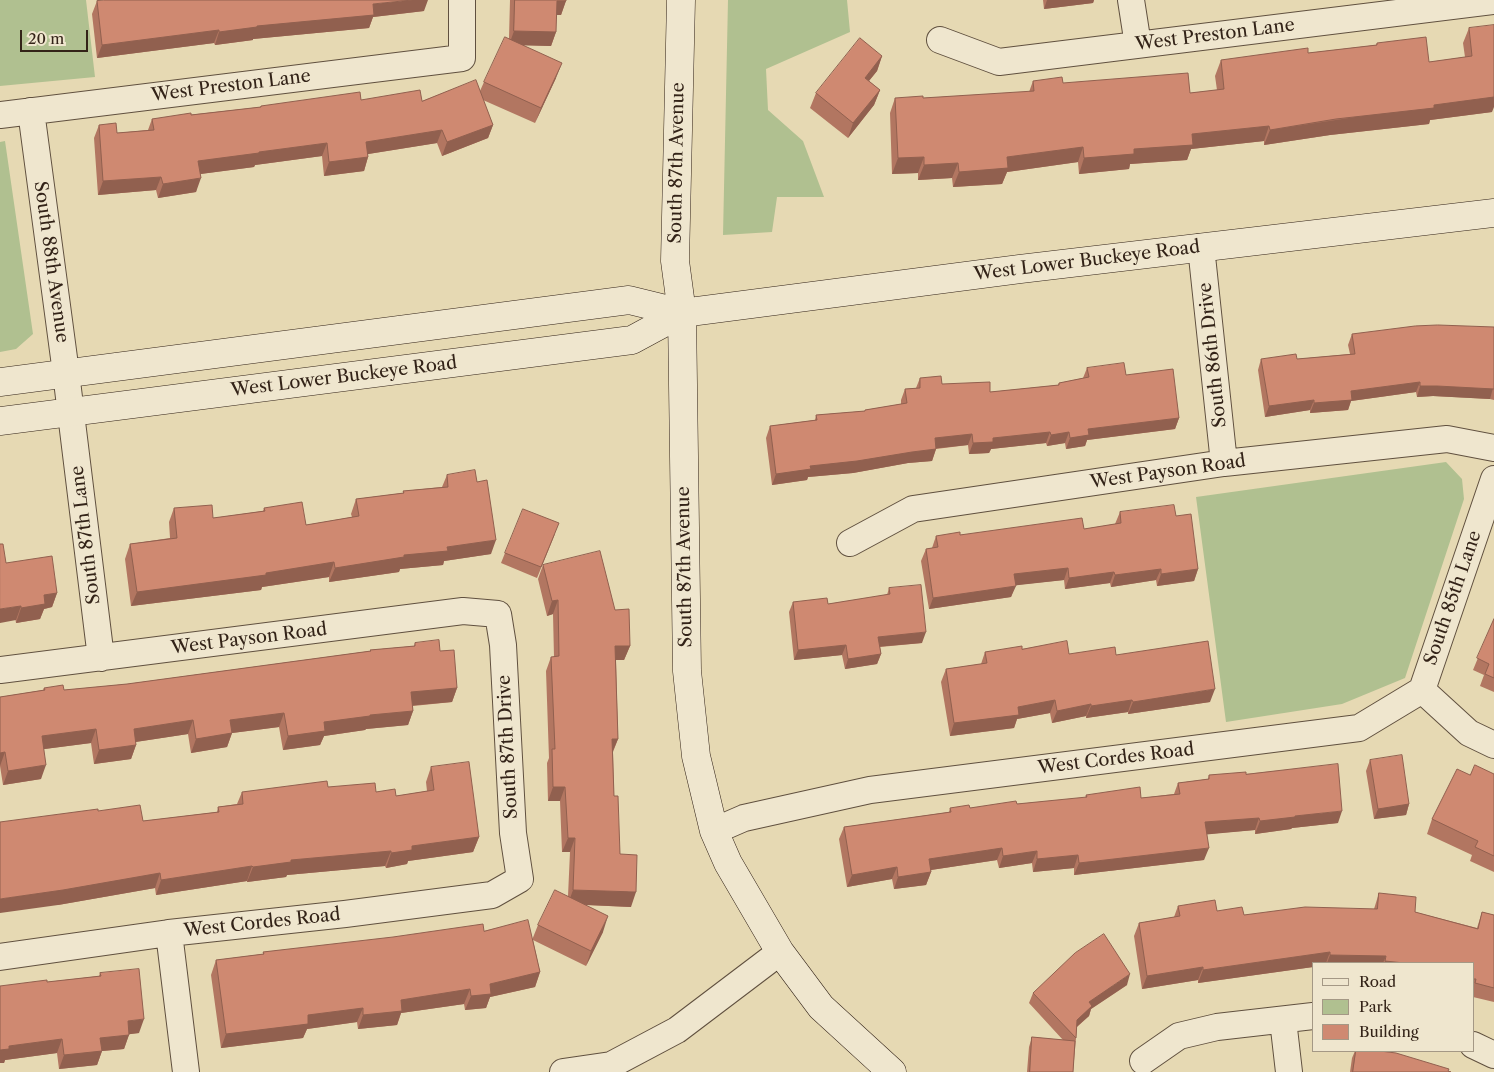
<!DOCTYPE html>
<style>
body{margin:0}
#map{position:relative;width:1494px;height:1072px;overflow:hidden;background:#e6d9b3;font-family:"Libre Caslon Text",serif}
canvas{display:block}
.legend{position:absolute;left:1312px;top:962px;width:162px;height:90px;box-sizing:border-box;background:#efe6ce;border:1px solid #a49885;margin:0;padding:6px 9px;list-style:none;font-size:15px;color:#332318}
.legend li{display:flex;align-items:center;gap:10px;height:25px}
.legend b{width:25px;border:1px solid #a49885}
.scale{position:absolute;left:20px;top:30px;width:68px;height:22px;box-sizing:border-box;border:2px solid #332318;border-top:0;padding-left:6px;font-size:15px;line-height:18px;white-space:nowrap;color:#332318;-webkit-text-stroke:4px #efe6ce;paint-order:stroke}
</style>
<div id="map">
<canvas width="1494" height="1072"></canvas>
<ul class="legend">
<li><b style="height:6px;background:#efe6ce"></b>Road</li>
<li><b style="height:14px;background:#b0c090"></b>Park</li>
<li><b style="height:14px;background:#cf8971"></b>Building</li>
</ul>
<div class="scale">20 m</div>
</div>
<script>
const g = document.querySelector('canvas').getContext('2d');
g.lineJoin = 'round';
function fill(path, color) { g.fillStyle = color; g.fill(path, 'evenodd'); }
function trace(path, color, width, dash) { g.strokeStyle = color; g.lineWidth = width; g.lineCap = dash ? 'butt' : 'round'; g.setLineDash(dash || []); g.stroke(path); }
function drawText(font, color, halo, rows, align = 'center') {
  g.font = font + ' "Libre Caslon Text",serif'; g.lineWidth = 4; g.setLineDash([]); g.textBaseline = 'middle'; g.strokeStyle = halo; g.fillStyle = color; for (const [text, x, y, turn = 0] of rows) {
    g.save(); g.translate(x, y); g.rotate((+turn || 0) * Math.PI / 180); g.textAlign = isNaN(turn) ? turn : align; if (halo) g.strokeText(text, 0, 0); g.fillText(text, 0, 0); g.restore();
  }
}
fill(new Path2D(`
 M0,0h86l9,77 -95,9z
 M728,0h119l3,32 -84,37 2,41 35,31 21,56h-47l-5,35 -49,3z
 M5,141l28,193 -17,15 -16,3v-210z
 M1446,462l16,17 2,20 -59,179 -63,26 -116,18 -30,-225z`), '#b0c090');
const street = new Path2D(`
 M1131,0l7,45
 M940,40l59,22 495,-61
 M31,111l35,262 35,285
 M0,115l462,-57v-58
 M1201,247l23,216
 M850,543l63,-34 311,-46 223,-24 47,9
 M0,670l463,-59 35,3 5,31 10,188 7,46 -28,16 -147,19 -176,19 -169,24
 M1422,690l72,-211
 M714,831l30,-13 126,-28 489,-62 63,-38 47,43 25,12
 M169,933l17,139
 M1283,1020l6,52
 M1473,1045l21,10
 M1143,1061l36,-25 38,-9 96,-11
 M563,1072l48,-7 66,-35 103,-78`);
const secondary = new Path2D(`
 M681,0l-6,261 7,52 5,358 9,85 18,75 14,32 52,89 41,55 71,65
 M0,382l629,-82 53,13
 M0,421l632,-81 50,-27 338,-44 474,-56`);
trace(street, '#60503f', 28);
trace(secondary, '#332318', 29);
trace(street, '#efe6ce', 26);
trace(secondary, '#efe6ce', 28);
fill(new Path2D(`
 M510,0h56l-5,15h-5v17l-5,14 -27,-1 32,33 -21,45 -52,-23 10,25 -5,13 -46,18 -5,-13 -69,11v3l-4,14 -40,5 -2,-20 -67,9 -1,2 -54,7 -4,18 -38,6 -2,-8 -58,5 -4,-57 5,-13 18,8 31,-3 4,-11 108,-12 1,-1 100,-6 61,1 58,-10 4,-9 25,-44z
 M1043,0h51l-1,3 -49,6z
 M97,1l327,10 -51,6 -4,11 -116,11v1l-38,5 -1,-2 -117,15 -5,-44z
 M1469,28l23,84 -62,8 -1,4 -99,11 -66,10v-4l-73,8 -4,11 -57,4 -1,5 -50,5 -1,-12 -71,10 -5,12 -49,3 -1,-9 -34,2v-7l-26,1 -2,-61 5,-15h28l106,-6 4,-11 157,12 27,-3 -2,-14 6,-16 87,-7 68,-8 1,-2 52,19 36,-5 -2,-14z
 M882,56l-5,15 -8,10 11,9 -6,15 -26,33 -38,-30 6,-15z
 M1494,327v73l-4,-1 -57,-3 -16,1 -1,-5 -65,9 -3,9 -38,3v-3l-45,7 -7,-47 3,-11h36l53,-5 -2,-9 4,-11z
 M1087,368l39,7 53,43 -4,11 -88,11 -2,6 -19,3 -1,-6 -18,3 -1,-3 -55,6 -2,4 -20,1 -1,-9 -32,4 -4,12 -24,2 -55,10 -45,4 -1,3 -35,5 -6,-47 4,-12 45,-6 1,-5 49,-4v-1l36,-6v-4l4,-11 11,-1 4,-10 22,6 48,8 68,-7 1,-2 24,-5z
 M447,475l30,7 14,72 -47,7 -1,4 -43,4 -1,3 -70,10v-5l-67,10 -1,3 -130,16 -6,-47 5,-15 40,-6 -1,-16 5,-14 39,10 50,-7 1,-3 42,17 46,-8 -1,-3 5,-15 47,-6v-2l39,-4z
 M1120,512l56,4 22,53 -4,12 -37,5 -1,-6 -45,7 -1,-4 -45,6 -1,-9 -49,5 -4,12 -82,12 -8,-48 5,-12 6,-1 4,-12 148,-7 31,-5z
 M555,534l-18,44 -36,-15 4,-10z
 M6,563l51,30 -5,14 -8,2 -4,10 -24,4z
 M543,565l72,45 15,36 -6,14h-8l2,79 -5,13 1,44 6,58 11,53 -46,-2 18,27 -17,34 -53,-26 7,32 -5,15 -45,10 -4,11 -21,2 -1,-6 -63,9 -4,12 -39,4 -1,-7 -50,7 -4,9 -82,10 -10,-73 5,-15 47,-6v-2l221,-21 48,9 6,-15 30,-29 2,-44h-8l-2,-51h-12l-1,-38 2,-5 -3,-87 5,-14h3l-1,-43 -6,2 -9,-37z
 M889,588l33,55 -42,4 1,7 -4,10 -32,5 -3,-14 -48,5 -5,-48 4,-10 35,2 59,-9z
 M1494,619v73l-14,-6 4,-11 -11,-5z
 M415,643l25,8 17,37 -5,14 -39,4v5l-5,14 -42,4 -1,1 -41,6 -4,9 -37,5 -4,-23 -47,6 -5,14 -36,6 -3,-19 -53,8 1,3 -5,14 -37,5 -3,-21 -47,6 -3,30 -38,6 -3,-19v-69l43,-7 1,-2 20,2 63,-6 243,-33v-1l44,-4z
 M1022,649l47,5 47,1 94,47 -82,12v-2l-42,6v-2l-34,7 -2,-10 -33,6 -3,9 -64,8 -9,-54 5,-13 35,-5 4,-12z
 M1370,760l39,44 -3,11 -32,4 -8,-48z
 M431,767l48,70 -6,15 -65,9 -1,3 -21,4 -1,-2 -98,9 -1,2 -39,5v-1l-91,14 -1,-7 -97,17 40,-94 45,10 74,-9 1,-5 19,-3 5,-12 86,-5 48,5 20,4 31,-5 -1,-9z
 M1246,774l92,49 -46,5 -1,1 -36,5v-4l-48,4 -3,26 -130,15v-7l-41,4 -1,-9 -33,5 -2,-8 -66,10v2l-5,13 -32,4 -2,-10 -45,8 -8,-48 5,-12 105,-15 1,-4h20l115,-10 1,-3 55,3 33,-4 4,-11 30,-4 1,-4z
 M1494,774v98l-24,-11 2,-6 -45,-21 5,-15 38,-44z
 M1379,893l36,19 62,16 5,-16 12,3v87l-21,-5v-34h-160v4l-115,16v-3l-56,9 -8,-53 5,-13 35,-6 4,-11 66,9 130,-6z
 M100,973l39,60 -10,1 -5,15 -22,2 -5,14 -38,4 -2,-16 -52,7 -1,3h-4l47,-81 52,-6z
 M1127,985l-36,24 -2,7 -12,11 -4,45h-46l2,-25 3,-10 31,3 -34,-37 4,-10z
 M1355,1051h25l71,21h-101l2,-14z`), '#b27661');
fill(new Path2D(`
 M412,0h16l-4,11 -51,6 -4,11 -116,11v1l-38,5 4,-13 154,-28z
 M1047,0h47l-1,3 -49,6z
 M557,1h9l-5,14h-9z
 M219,30l-5,13 -117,15 5,-13z
 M514,31l42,1 -5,14 -42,-1z
 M882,56l-5,15 -18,22 6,-15z
 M562,63l-6,15 -21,45 6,-15z
 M1494,89v18l-2,5 -62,8 -1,4 -99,11 -66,10 6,-15 164,-25z
 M880,90l-6,15 -26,33 5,-15z
 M493,125l-5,13 -46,18 5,-14z
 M1269,126l-5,15 -73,8 -4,11 -57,4 -1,5 -50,5 5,-16 50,-9 58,-15z
 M442,130l-5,13 -75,12 4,-13z
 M327,143l-5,13 -67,9 -1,2 -61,8 5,-14 61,-9z
 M1083,147l-5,15 -71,10 -5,12 -49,3 6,-15 48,-15z
 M368,157l-4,14 -40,5 5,-14z
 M924,157l-6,16 -26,1 6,-16z
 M958,163l-6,15 -34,2 6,-15z
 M161,177l-5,13 -58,5 5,-14z
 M201,178l-5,14 -38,6 5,-14z
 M1420,382l-4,10 -65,9 -3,9 -38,3 4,-10 37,-12z
 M1420,386h17l56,2 -3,11 -57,-3 -16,1z
 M1314,400l-4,10 -45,7 4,-11z
 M1179,418l-4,11 -88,11 -2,6 -19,3 4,-11 18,-9z
 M1050,432l-4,11 -55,6 -2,4 -20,1 4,-11 20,-5z
 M1069,432l-4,11 -18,3 4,-11z
 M972,434l-4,11 -38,4 5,-11z
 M936,449l-4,12 -24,2 -55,10 -45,4 -1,3 -35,5 4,-11 34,-8 102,-14z
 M496,540l-5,14 -47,7 -1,4 -43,4 -1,3 -70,10 6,-14 112,-21z
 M334,562l-5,15 -67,10 -1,3 -130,16 6,-14z
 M1068,568l-4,12 -54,6 4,-12z
 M1161,569l-5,11 -45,7 4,-12z
 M1198,569l-4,12 -37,5 4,-12z
 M1114,572l-4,11 -45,6 4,-11z
 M1016,586l-5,11 -82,12 4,-11z
 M57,593l-5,14 -8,2 -4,10 -24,4 5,-15 23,-13z
 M558,600l-5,14 -6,2 5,-15z
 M21,606l-5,14 -16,3v-14z
 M926,632l-4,11 -47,4 3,-10z
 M846,645l-4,10 -48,5 4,-10z
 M615,646h15l-6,14h-14z
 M881,654l-4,10 -32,5 3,-10z
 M457,688l-5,14 -46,4 5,-14z
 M1215,689l-5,13 -82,12 5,-12z
 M1055,700l-5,13 -33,6 -3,9 -64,8 4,-13 64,-16z
 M1132,700l-4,12 -42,6 5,-12z
 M1091,704l-5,12 -34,7 5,-12z
 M413,711l-5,14 -42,4 -1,1 -41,6 -4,9 -37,5 5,-14 36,-14 46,-7z
 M284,713l-5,14 -47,6 -5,14 -36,6 5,-14 34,-19z
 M193,720l-5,14 -59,9 5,-14z
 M96,729l-5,14 -54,7 5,-14z
 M612,739h6l-6,14z
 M136,745l-5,14 -37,5 5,-14z
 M5,752l-5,14v-13z
 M46,765l-5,14 -38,6 5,-14z
 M553,787h12l-5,14h-12z
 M1409,804l-3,11 -32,4 4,-10z
 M1342,811l-4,12 -46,5 -1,1 -36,5 5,-13 35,-5z
 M1259,818l-4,12 -54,5 4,-13z
 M479,837l-6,15 -65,9 -1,3 -21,4 5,-15 21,-7z
 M568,838h7l-5,14h-8z
 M1002,848l-5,12 -73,11 5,-12z
 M1209,848l-5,12 -130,15 5,-12z
 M391,851l-6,15 -98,9 -1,2 -39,5 6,-15 38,-7z
 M1037,851l-5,12 -33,5 4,-12z
 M1078,855l-4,13 -41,4 4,-13z
 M252,866l-5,15 -91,14 5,-15z
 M897,867l-5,12 -45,8 5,-12z
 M931,872l-5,13 -32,4 4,-12z
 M160,873l-5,15 -97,17 -58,8v-14z
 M573,890l63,2 -5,15 -63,-3z
 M608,916l-5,16 -17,34 5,-15z
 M1330,952l-4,11h-13v4l-115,16 5,-13z
 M1330,955l56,1 -3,7h-56z
 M1385,961l19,2h-19z
 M1203,967l-5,13 -56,9 5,-13z
 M540,972l-5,15 -45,10 -4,11 -21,2 6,-14 19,-12z
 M1130,974l-3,11 -36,24 -2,7 -16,14 4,-10 12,-18z
 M470,989l-6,15 -63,9 -4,12 -39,4 5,-14 38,-15z
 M363,1008l-6,14 -50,7 -4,9 -82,10 5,-14 82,-19z
 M144,1019l-5,14 -16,2 5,-14z
 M129,1035l-5,14 -22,2 -5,14 -38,4 5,-14 36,-17z
 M62,1039l-5,14 -52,7 -1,3h-4v-13l9,-4z`), '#91604f');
const building = new Path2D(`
 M104,0h308l-39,4 1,11 -117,11v1l-38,5v-2l-117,15 -5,-44z
 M515,0h51v1h-9l-1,31 -42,-1z
 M1494,25v72l-60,8v3l-98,11 -66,11 -1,-4 -77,8 1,11 -59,4v5l-50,4 -1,-11 -76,10 1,11 -49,4 -1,-9 -34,2v-8l-26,1 -3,-60 28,-2v2l111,-7 -1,-10 29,-4 1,6 125,-10 2,20 34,-4 -3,-29 87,-12v5l69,-8v-2l49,-6 3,25 43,-6 -3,-28z
 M505,37l57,26 -21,45 -57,-26z
 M860,38l22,18 -17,22 15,12 -27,33 -37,-30z
 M476,80l17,45 -46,17 -5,-12 -76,12 2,15 -39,5 -2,-19 -68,9v1l-61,8 3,17 -38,6 -2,-7 -58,4 -4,-56 17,-2 1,10 37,-3 -2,-11 39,-6v2l70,-8v-1l99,-14 1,8 59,-10 2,11z
 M1438,325l56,2v62l-57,-3h-17v-4l-69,9 1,9 -38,3v-3l-45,6 -8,-47 35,-5 1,5 58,-5 -3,-20 63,-8z
 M1124,363l2,12 47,-6 6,49 -91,11 1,6 -19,3 -1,-6 -18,3 -1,-3 -57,6v4l-20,1 -1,-9 -37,4 1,11 -24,3 -55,9 -47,5 1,3 -35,5 -6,-48 47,-6 -1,-5 49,-4v-1l42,-7 -2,-14 15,-1v-10l21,-2 1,8 48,-2v10l69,-7v-2l30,-6 -2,-9z
 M475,470l2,12 10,-2 9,60 -49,7 1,4 -44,4v2l-69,11 -1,-6 -68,11v2l-129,17 -7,-48 47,-6 -3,-30 38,-3 1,13 52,-7 -1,-3 38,-6 4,23 53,-9 -3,-17 48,-6 -1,-2 45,-4 -1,-12z
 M1174,505l2,11 15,-2 7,55 -37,5v-5l-46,6 -1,-3 -45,6 -1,-10 -54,6 2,12 -83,12 -7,-49 12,-2 -2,-11 24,-4v3l122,-17 2,11 37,-6 -1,-11z
 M523,509l36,14 -18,44 -36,-14z
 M0,544h3l3,19 46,-7 5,37 -13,2 1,9 -24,4v-2l-21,3z
 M600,551l15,59 14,-1 1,37h-15l3,93h-6l2,57h4l2,58 17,1 -1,37 -63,-2 2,-52h-7l-3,-51h-12l-1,-38h3l-4,-92 8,-1 -1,-56 -6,1 -9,-36z
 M921,585l5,47 -48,5 3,17 -33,5 -2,-14 -48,5 -5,-48 34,-4 1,6 62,-10 -1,-6z
 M1494,619v59l-9,-4 4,-10 -12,-6z
 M439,640l1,11 14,-1 3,38 -46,4 2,19 -43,4v1l-46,6 1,9 -37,5 -4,-23 -54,7 2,13 -36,6 -3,-19 -59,9 2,16 -37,5 -3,-21 -54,7 4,29 -38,6 -3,-19 -5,1v-56l45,-7 -1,-2 19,-3 1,5 63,-6 244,-33 -1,-1 45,-4v-3z
 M1067,641l2,13 46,-7 1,8 92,-14 7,48 -82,13 -1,-2 -41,6v-2l-34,7 -2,-11 -37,7 1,8 -65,8 -8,-54 41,-6 -2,-11 37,-6v3z
 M1402,755l7,49 -31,5 -8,-49z
 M469,762l10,75 -67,9v4l-21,3v-2l-100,9v2l-38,5 -1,-1 -91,14 -1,-7 -97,17 -63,9v-77l98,-13v2l42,-6 3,16 76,-9 -1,-5 25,-3 -1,-12 85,-11 1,6 47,-4 1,9 19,-3 1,7 38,-6 -3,-23z
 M1338,764l4,47 -47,5v1l-35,4 -1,-3 -54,4 4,26 -130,15 -1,-8 -41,4v-8l-34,5 -1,-8 -73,11 2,13 -33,5 -1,-10 -45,8 -8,-48 107,-15 -1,-4 19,-3 1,3 46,-7 1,3 70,-7 -1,-2 54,-8 1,11 39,-4 -2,-11 31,-4v-4l37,-3v2z
 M1475,765l19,9v82l-19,-9 3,-6 -46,-22 25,-50 13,6z
 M555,890l53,26 -17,35 -53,-26z
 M1379,893l37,4 -1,15 63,17 4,-17 12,3v73l-19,-5 1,-4h-3v-16h-69l-19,-2 1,-5 -56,-1v-3l-127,18v-3l-56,9 -8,-53 41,-7 -2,-10 37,-6 2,11 25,-4 2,8 61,-8 72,2z
 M528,920l12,52 -50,12 1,10 -20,2 -1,-7 -69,11 1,11 -39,4v-7l-55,7v9l-82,10 -10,-74 48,-6 -1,-2 130,-15 90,-13 1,7z
 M1104,934l26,40 -41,28 3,4 -15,14 -1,18 -43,-45 42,-40z
 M139,969l5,50 -16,2 1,14 -29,3 2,13 -38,4 -2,-16 -53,7v3l-9,1v-64l47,-6v2l54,-6 -1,-3z
 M1032,1037l43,4 -2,31h-43z
 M1356,1051h24l16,2 53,16 -1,2 3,1h-98z`);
fill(building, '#cf8971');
trace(building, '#91604f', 1);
drawText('18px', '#332318', '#efe6ce', [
 ["West Preston Lane",1215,35,-7],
 ["West Preston Lane",231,86,-7],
 ["South 87th Avenue",677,163,-89],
 ["West Lower Buckeye Road",1087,261,-7],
 ["South 88th Avenue",51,262,82],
 ["South 86th Drive",1213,355,-96],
 ["West Lower Buckeye Road",344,377,-7],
 ["West Payson Road",1168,472,-8],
 ["South 87th Lane",86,535,-97],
 ["South 87th Avenue",685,567,-91],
 ["South 85th Lane",1453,598,-71],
 ["West Payson Road",249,639,-7],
 ["South 87th Drive",508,747,-93],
 ["West Cordes Road",1116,759,-7],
 ["West Cordes Road",262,923,-6]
]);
</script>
